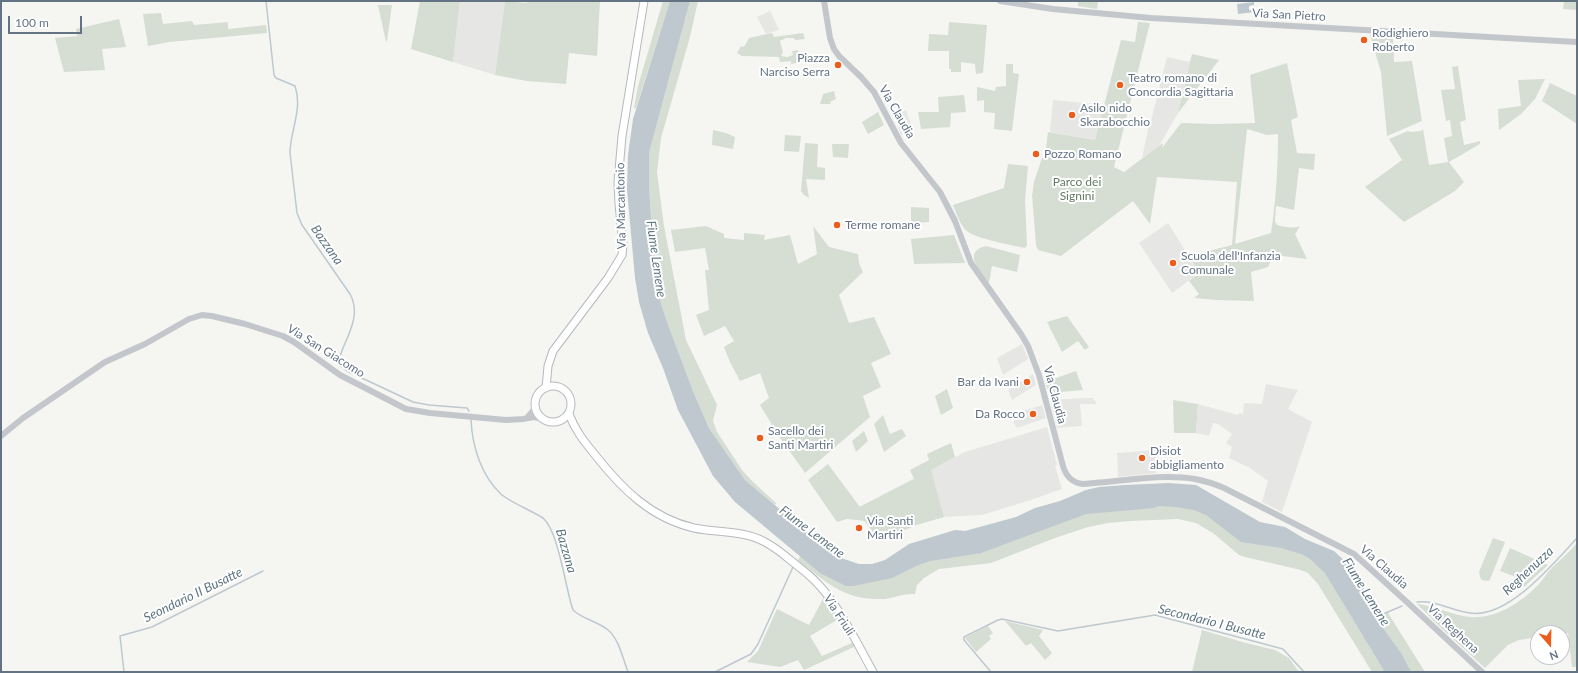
<!DOCTYPE html>
<style>
body{margin:0}
#map{position:relative;width:1578px;height:673px;overflow:hidden;background:#f5f6f2;font-family:Lato,sans-serif}
canvas{display:block}
.frame{position:absolute;inset:0;border:2px solid #637384;pointer-events:none}
.north{position:absolute;left:1530px;top:625px;width:40px;height:40px;box-sizing:border-box;background:#fff;border:1px solid #c1c7ce;border-radius:50%;rotate:160deg;font-size:11px;font-weight:700;line-height:16px;text-align:center;color:#637384}
.north::after{content:'';display:block;margin:auto;width:14px;height:18px;background:#ea5e1d;clip-path:polygon(50% 0,100% 100%,50% 72%,0 100%)}
.scale{position:absolute;left:8px;top:16px;width:74px;height:18px;box-sizing:border-box;border:2px solid #637384;border-top:0;padding-left:5px;font-size:12px;line-height:14px;white-space:nowrap;color:#637384;-webkit-text-stroke:3px #fff;paint-order:stroke}
</style>
<div id="map">
<canvas width="1578" height="673"></canvas>
<div class="frame"></div>
<div class="north">N</div>
<div class="scale">100 m</div>
</div>
<script>
const g = document.querySelector('canvas').getContext('2d');
g.lineJoin = 'round';
function fill(path, color) { g.fillStyle = color; g.fill(path, 'evenodd'); }
function trace(path, color, width, dash) { g.strokeStyle = color; g.lineWidth = width; g.lineCap = dash ? 'butt' : 'round'; g.setLineDash(dash || []); g.stroke(path); }
function drawText(font, color, halo, rows, align = 'center') {
  g.font = font + ' Lato,sans-serif'; g.lineWidth = 4; g.setLineDash([]); g.textBaseline = 'middle'; g.strokeStyle = halo; g.fillStyle = color; for (const [text, x, y, turn = 0] of rows) {
    g.save(); g.translate(x, y); g.rotate((+turn || 0) * Math.PI / 180); g.textAlign = isNaN(turn) ? turn : align; if (halo) g.strokeText(text, 0, 0); g.fillText(text, 0, 0); g.restore();
  }
}
fill(new Path2D(`
 M460,1h45l-10,74 -42,-13z
 M770,10l9,20 -13,4 -9,-17 11,-5z
 M1167,57l23,5 -12,51 -19,33 -17,12 7,-33h1z
 M1053,100l52,5 -10,35 -45,-8z
 M906,110l7,20 -12,5 -7,-21z
 M1168,223l31,50 -27,20 -33,-50z
 M1022,344l6,15 -25,16 -6,-17z
 M1033,374l3,11 -24,15 -4,-10z
 M1266,384l32,6 -10,19 24,13 -30,90 -20,-10 6,-21 -18,-13 -21,-10 3,-11 -6,-4 6,-9 -14,-10 -5,-1 -4,13 -13,-3 2,-29 40,11 1,-2 4,1 1,-11 18,1z
 M1087,398h6l4,6h-17l2,22 -25,2 -7,-28z
 M1042,405l4,13 -29,10 -4,-6 6,-4 -2,-5z
 M1047,427l10,38 -2,1 7,23 -31,11 -49,15 -38,2 -28,8 -27,12 -13,-1 -21,-27 110,-57z
 M1156,450v23l-38,4 -1,-24z`), '#e6e7e5');
fill(new Path2D(`
 M420,1h40l-7,61 -42,-13z
 M505,1l22,2 1,-2h72l-3,55 -28,-3 -3,31 -39,-3 -32,-6z
 M663,1h7l-34,107h-2l4,-22z
 M690,1h8l-8,36 -29,101 -4,34 7,54 22,114 31,65 -4,16 4,11 25,38 11,12 23,21 -1,2 -30,-25 -36,-52 -16,-37 -27,-72 -5,-15 -8,-55 -4,-63v-33z
 M1078,1h20l-1,8 -19,-3z
 M1564,1h13v9l-14,-1z
 M378,5h14l-5,36 -1,1z
 M161,13l2,11 29,-3 2,4 34,-3v7l38,-4 1,8 -98,9 -21,4 -5,-32z
 M119,19l7,28 -24,2 3,21 -41,2 -9,-34 22,-2 -1,-7z
 M949,22l38,3 -4,48 -7,1 -1,-10 -14,-2v10h-10v-3h-2v-18h-21l1,-17 19,1z
 M1138,22l12,1 -36,144 10,5 39,-29 -1,5 19,-25 34,1 40,-1 -5,-48 37,-12 11,54 -7,3 6,33 18,1 -1,16 -15,-2 -5,42 -18,-4 -1,15 2,4c8,2 15,4 23,1l-5,8 12,25 -33,-4 -6,12 -17,5 3,29 -38,-1 -22,-2 5,-4 -10,-13 10,-8 -10,-17 43,-11 5,-63 -80,-5 -7,47 -17,-23 -72,55 -23,-6 -2,-5 -4,-50 2,-13 8,-24h3l3,-26 47,8 26,-100 14,2zM1247,129l20,6 11,-1c0,33 -2,66 -7,99l-36,11z
 M772,33l2,4 29,-4 2,6 -10,1 -1,-2h-8l-6,3 3,11 -2,4 6,1 6,-2 -1,-4 6,-1 3,12 -10,2v-3l-11,1 -1,-5 -37,-1 -5,-3 4,-7 3,1 5,-9z
 M1370,35l23,2 1,25 18,-1 10,60 -35,15 -6,-64z
 M1192,54l27,6 -41,53 12,-51z
 M1006,64h7v9l6,1 -7,57 -18,-2 1,-16 -11,-1v-12l-7,1v-14l18,4 1,-4 10,-1z
 M1458,66l8,54 -6,2 4,23 16,-4v3l-31,18 15,20 -9,9 -51,31 -39,-35 37,-27 -13,-21 19,-8 3,1 10,-1 2,-2 6,36 19,-3 -4,-24 8,-2 -2,-16 -4,1 -5,-31 14,-1 -3,-22z
 M1545,79l-10,20 -14,15 -22,16 -1,-21 23,-3 -3,-26z
 M1550,83l27,13v28l-35,-23z
 M834,91l2,8 -6,3 1,2h-11l3,-10z
 M964,95l2,17 -15,1 -1,14 -29,2 -3,-17h21l-1,-15z
 M878,112l6,13 -16,9 -6,-12z
 M713,130l13,3 9,4 -2,12 -21,-4z
 M785,135l16,1 -2,16 -15,-1z
 M805,143l13,1 -1,23 8,1v12l-19,-1 3,19 -5,-3 -3,-4z
 M832,144h17l-1,14 -15,-1z
 M1008,164l20,2 -3,34 2,45 -2,3c-14,-3 -47,-9 -57,-16 -8,-6 -11,-18 -15,-27l51,-17z
 M911,207l18,1v14l-18,1z
 M706,226l18,8v4l20,2v-7l21,2 -1,5 26,-5 8,29 19,-10 -4,-28 16,21 29,7 1,9 4,9 -24,23 10,28 25,-6 17,37 -20,9 10,24 -18,9 7,21 -65,56 -26,-37 -19,-31 9,-7 -9,-25 -20,8 -10,-19 -6,-15 10,-6 -9,-15 -21,10 -8,-21 13,-5 -4,-40h4l-4,-22 -30,4 -4,-22z
 M954,235l11,28 -51,1 -3,-25z
 M986,246l34,9 -3,17 -25,-6 -3,17c-10,-13 -27,-31 -3,-37z
 M1067,316l22,31 -4,3 -7,-9 -16,11 -15,-30z
 M1076,371l7,19 -34,3 -4,-11z
 M947,389l6,19 -12,7 -6,-19z
 M1173,400l25,4 -2,29h-22z
 M883,415l7,19 12,-5 4,7 -22,16 -10,-28z
 M864,431l4,10 -12,11 -4,-11z
 M951,443l4,14 -24,13 13,47 -28,8 -27,12 -13,-1 -11,-15 -18,-2 -10,3 -29,-42 20,-16 32,43 54,-28 -4,-9 19,-10 -2,-6z
 M1156,492l103,40 36,4 76,82 10,-6 2,2 5,-1 37,59h-53l-54,-88 -10,-11 -7,-3 -56,-13 -6,-2 -26,-22 -17,-10 -18,-4 -48,2 -22,2 -20,4 -33,11 -64,25 -52,6 -15,9 -7,7 -2,9c-12,-1 -23,5 -34,5 -38,1 -55,-17 -83,-39l10,-18 56,32z
 M1493,538l12,4 -14,35 -2,4 -7,-1 -2,-3 -1,-5z
 M1577,543v124h-5l-4,-34h-30v4l-19,3 -11,5 -23,23 -44,-40 -24,-24c18,2 35,11 53,13 26,2 50,-14 67,-31 5,-5 8,-10 12,-15 9,-10 19,-17 28,-28z
 M1510,548l38,17 -24,22 -8,-10 -16,-6z
 M824,597l16,21 -30,18 12,20 32,-14 2,4 -52,24 -6,-10 -18,7 -33,-5 11,-11 19,-42 32,16z
 M1005,621l38,9 -4,6 13,17 -7,7 -14,-17 -5,3z
 M988,626l5,7 -4,3 2,3 -15,13 -11,-14z
 M1202,630l44,13 29,7 14,8 10,14h-107z`), '#d6ddd3');
fill(new Path2D(`
 M670,1h20l-41,152v33l4,63 8,55 5,15 27,72 16,37 36,52 82,69 17,10 15,5h13l13,-4 24,-16 46,-14 10,1 51,-14 19,-9 25,-7 26,-11 13,-3 26,-2 44,-2 27,2 64,37 25,5 20,12 29,12 12,11 15,18 8,23 13,24 19,26 10,19h-26l-60,-99 -16,-15 -8,-4 -20,-6 -40,-6 -35,-27 -12,-5 -18,-3 -17,-1 -5,2 -68,6 -105,39 -51,8 -14,5 -24,12 -39,8h-7l-26,-13 -85,-71 -22,-26 -35,-66 -15,-42 -15,-35 -9,-31 -4,-24 -8,-89 1,-34 5,-36z
 M1254,2v3l-5,1v4h6v2l-17,2 -1,-10z`), '#bec8ce');
trace(new Path2D(`
 M266,1l8,74 2,3 19,8c8,23 -5,45 -5,67l7,60 5,12 48,69c10,18 1,36 -7,54 -2,6 -5,11 -4,17l8,6 66,31 16,3 38,3 2,3
 M471,419c1,27 10,57 31,76 12,9 28,15 41,23 16,14 22,69 30,92 11,10 24,11 35,20 11,9 15,29 20,42
 M1417,602c19,-2 35,9 53,11 38,6 84,-50 107,-75
 M1376,617l26,-11
 M124,672l-4,-36 32,-9 111,-56
 M715,672l36,-18 7,-10 35,-77
 M991,672l-27,-32v-3l34,-17 4,-1 56,12 97,-16 128,34 21,23`), '#bec8ce', 1.5);
const secondary = new Path2D(`
 M535 404a18 18 0 1 1 36 0a18 18 0 1 1-36 0Z
 M546,388l2,-22 5,-15 55,-73 14,-23 1,-10 -4,-41 -1,-22 4,-46 22,-135
 M569,414c7,18 15,27 27,42 26,33 55,62 98,72 24,5 49,2 71,14 9,5 17,11 24,17 10,8 20,15 28,24 21,21 41,62 56,89`);
trace(secondary, '#b5babf', 9);
trace(new Path2D(`
 M824,1l6,37 4,11 5,7 22,21 13,15 27,51 39,49 15,29 16,42 50,71 7,12 11,29 24,91c3,10 9,17 20,18 36,-2 76,-11 112,-5 10,2 20,5 29,9l130,66 54,49 74,69
 M1000,1l53,8 98,9 426,24
 M527,418l5,-6 4,-6
 M1,436l22,-18 82,-56 40,-18 44,-25 13,-4 10,1 33,8 38,12 11,6 46,33 66,34 24,4 76,7 17,-1 11,-2 9,2`), '#c3c6ca', 6);
trace(secondary, '#fff', 7);
for (const [x, y, r, color] of [
 [1364,40,4,"#ea5e1d"],
 [838,65,4,"#ea5e1d"],
 [1120,85,4,"#ea5e1d"],
 [1072,115,4,"#ea5e1d"],
 [1036,154,4,"#ea5e1d"],
 [837,225,4,"#ea5e1d"],
 [1173,263,4,"#ea5e1d"],
 [1027,382,4,"#ea5e1d"],
 [1033,414,4,"#ea5e1d"],
 [760,438,4,"#ea5e1d"],
 [1142,458,4,"#ea5e1d"],
 [859,528,4,"#ea5e1d"]
]) { const dot = new Path2D(); dot.arc(x, y, r, 0, 2 * Math.PI); g.fillStyle = color; g.fill(dot); trace(dot, '#fff', 1.5); }
drawText('12px', '#637384', '#fff', [
 ["Via San Pietro",1289,15,3],
 ["Via Claudia",897,112,60],
 ["Via Marcantonio",621,206,-91],
 ["Via San Giacomo",326,351,32],
 ["Via Claudia",1055,395,75],
 ["Via Claudia",1384,567,41],
 ["Via Friuli",839,615,57],
 ["Via Reghena",1453,629,43]
]);
drawText('12px', '#637384', '#fff', [
 ["Rodighiero",1372,33],
 ["Roberto",1372,47],
 ["Piazza",830,58,"right"],
 ["Narciso Serra",830,72,"right"],
 ["Teatro romano di",1128,78],
 ["Concordia Sagittaria",1128,92],
 ["Asilo nido",1080,108],
 ["Skarabocchio",1080,122],
 ["Pozzo Romano",1044,154],
 ["Terme romane",845,225],
 ["Scuola dell'Infanzia",1181,256],
 ["Comunale",1181,270],
 ["Bar da Ivani",1019,382,"right"],
 ["Da Rocco",1025,414,"right"],
 ["Sacello dei",768,431],
 ["Santi Martiri",768,445],
 ["Disiot",1150,451],
 ["abbigliamento",1150,465],
 ["Via Santi",867,521],
 ["Martiri",867,535]
], 'left');
drawText('12px', '#657b62', '#fff', [
 ["Parco dei",1077,182],
 ["Signini",1077,196]
]);
drawText('italic 13px', '#5f7581', '#fff', [
 ["Bazzana",327,245,55],
 ["Fiume Lemene",656,259,82],
 ["Fiume Lemene",812,532,37],
 ["Bazzana",566,551,74],
 ["Reghenuzza",1528,571,-43],
 ["Fiume Lemene",1366,592,58],
 ["Seondario II Busatte",193,595,-26],
 ["Secondario I Busatte",1212,622,14]
]);
</script>
